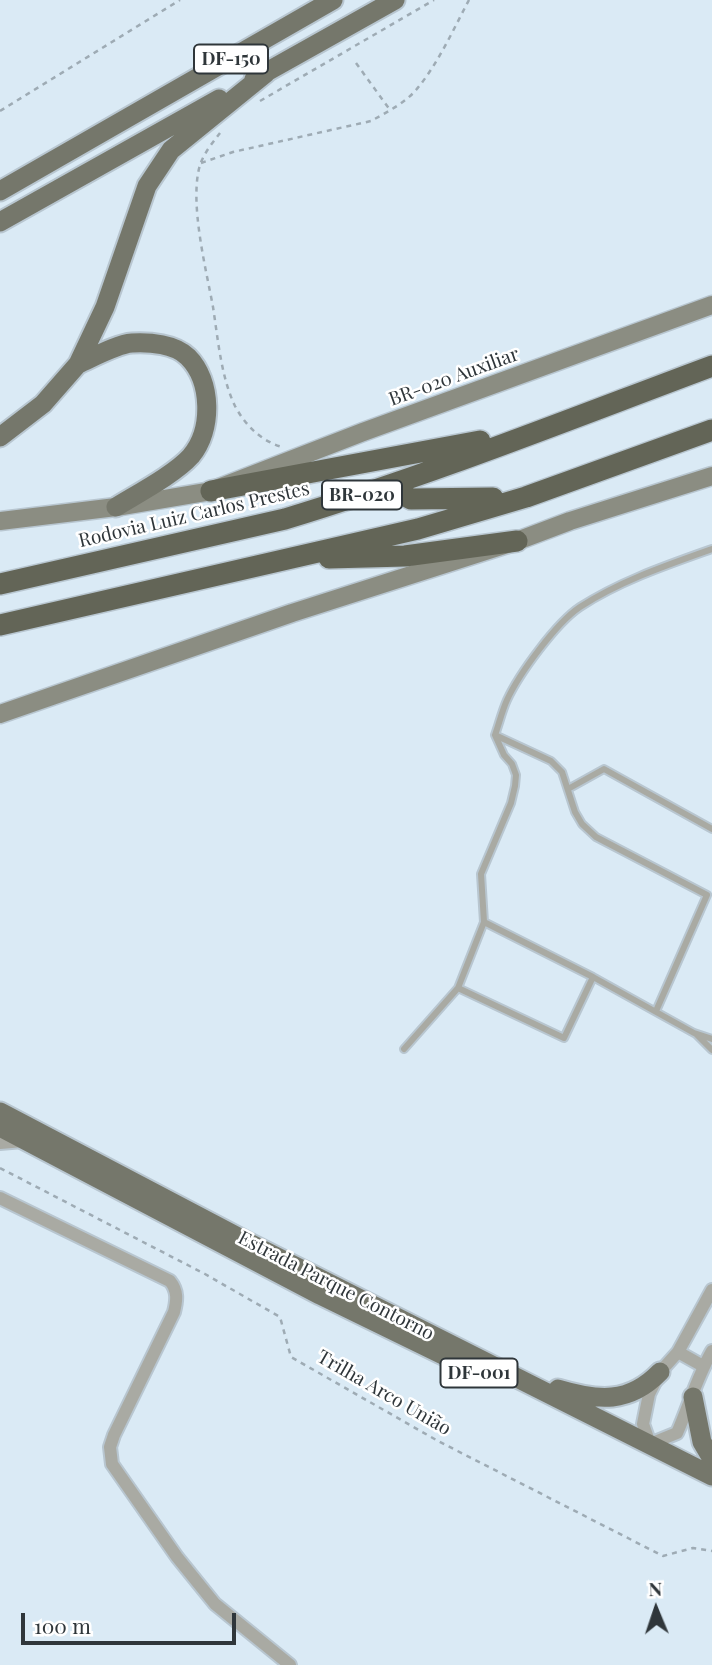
<!DOCTYPE html>
<meta charset="utf-8">
<style>
body{margin:0}
#map{position:relative;width:712px;height:1665px;overflow:hidden;background:#daeaf5;font-family:"Playfair Display",serif}
canvas{display:block}
.north{position:absolute;left:621px;top:1574px;width:70px;height:70px;-webkit-text-stroke:5px #fff;paint-order:stroke;rotate:358deg;font-size:19px;font-weight:700;line-height:28px;text-align:center;color:#2f363a}
.north::after{content:'';display:block;margin:auto;width:24px;height:32px;background:#2f363a;clip-path:polygon(50% 0,100% 100%,50% 72%,0 100%)}
.scale{position:absolute;left:21px;top:1613px;width:215px;height:32px;box-sizing:border-box;border:4px solid #2f363a;border-top:0;padding-left:9px;font-size:21px;line-height:24px;white-space:nowrap;color:#2f363a;-webkit-text-stroke:5px #fff;paint-order:stroke}
</style>
<div id="map">
<canvas width="712" height="1665"></canvas>
<div class="north">N</div>
<div class="scale">100 m</div>
</div>
<script>
const g = document.querySelector('canvas').getContext('2d');
g.lineJoin = 'round';
function trace(path, color, width, dash) { g.strokeStyle = color; g.lineWidth = width; g.lineCap = dash ? 'butt' : 'round'; g.setLineDash(dash || []); g.stroke(path); }
function drawText(font, color, halo, rows, align = 'center') {
  g.font = font + ' "Playfair Display",serif'; g.lineWidth = 5; g.setLineDash([]); g.textBaseline = 'middle'; g.strokeStyle = halo; g.fillStyle = color; for (const [text, x, y, turn = 0] of rows) {
    g.save(); g.translate(x, y); g.rotate((+turn || 0) * Math.PI / 180); g.textAlign = isNaN(turn) ? turn : align; if (halo) g.strokeText(text, 0, 0); g.fillText(text, 0, 0); g.restore();
  }
}
const lane = new Path2D(`
 M495,735l56,26 11,11 13,40 7,12 14,13 111,58 -51,116
 M568,789l36,-20 108,60
 M484,922l109,55 101,56 18,6
 M458,988l106,50 29,-61
 M696,1034l16,16
 M404,1049l54,-61 26,-66 -3,-48 30,-71 4,-17 1,-11 -4,-11 -8,-9 -9,-20c4,-11 7,-24 12,-35 12,-26 49,-77 73,-93 40,-26 87,-42 132,-58`);
const street = new Path2D(`
 M0,1143l23,-2
 M0,1198l170,83c8,10 7,19 4,31l-60,123 -4,12 2,17 65,93 38,47 75,61
 M712,1290l-34,62 -18,20 -11,22 -6,30 7,20 27,-11c12,-27 20,-56 35,-82
 M678,1352l25,14`);
const secondary = new Path2D(`
 M0,521l116,-14 95,-16 152,-59 349,-127
 M0,714l292,-101 225,-72 53,-20 142,-45`);
const primary = new Path2D(`
 M254,79l141,-79
 M0,191l333,-191
 M0,222l219,-123
 M78,364c14,-6 39,-20 54,-21 18,-1 43,1 56,14 24,24 25,73 3,99 -16,18 -54,38 -75,51
 M0,437l43,-33 35,-40 27,-57 42,-121 24,-36 95,-77
 M0,1112l253,133 459,231
 M0,1127l320,168 166,81
 M558,1389c40,12 71,15 102,-17
 M693,1397l9,45 10,17`);
const highway = new Path2D(`
 M396,485l6,9 9,5 82,-1
 M211,491l269,-50
 M329,558l76,-2 112,-15
 M0,584l285,-65c145,-44 285,-100 427,-153
 M0,625l418,-96 108,-32 186,-67`);
trace(lane, '#b8c6d0', 10);
trace(street, '#b8c6d0', 16);
trace(secondary, '#b8c6d0', 21);
trace(primary, '#b8c6d0', 23);
trace(highway, '#b8c6d0', 24);
trace(new Path2D(`
 M356,63l34,47
 M260,101l174,-101
 M0,111l180,-111
 M220,133c-7,9 -16,20 -20,32 -11,37 6,104 13,142 5,32 8,70 22,99 10,19 26,35 47,41
 M201,163l32,-11 138,-31c16,-9 34,-18 45,-31 22,-26 37,-60 53,-90
 M0,1168l205,106 75,43 11,40 147,84 225,115 30,-8 19,3`), '#9eabb4', 2.5, [5, 5]);
trace(lane, '#a9aaa3', 6);
trace(street, '#a9aaa3', 12);
trace(secondary, '#8b8d82', 18);
trace(primary, '#75776b', 19);
trace(highway, '#636557', 21);
for (const [x, y, w] of [
 [231,59,74],
 [362,495,80],
 [479,1373,77]
]) { const box = new Path2D(); box.roundRect(x - w / 2, y - 14.5, w, 29, 5); g.fillStyle = '#fff'; g.fill(box); trace(box, '#2f363a', 2); }
drawText('bold 18px', '#2f363a', null, [
 ["DF-150",231,59],
 ["BR-020",362,495],
 ["DF-001",479,1373]
]);
drawText('19px', '#2f363a', '#fff', [
 ["BR-020 Auxiliar",454,377,-20],
 ["Rodovia Luiz Carlos Prestes",194,515,-13],
 ["Estrada Parque Contorno",336,1286,27],
 ["Trilha Arco União",384,1393,30]
]);
</script>
